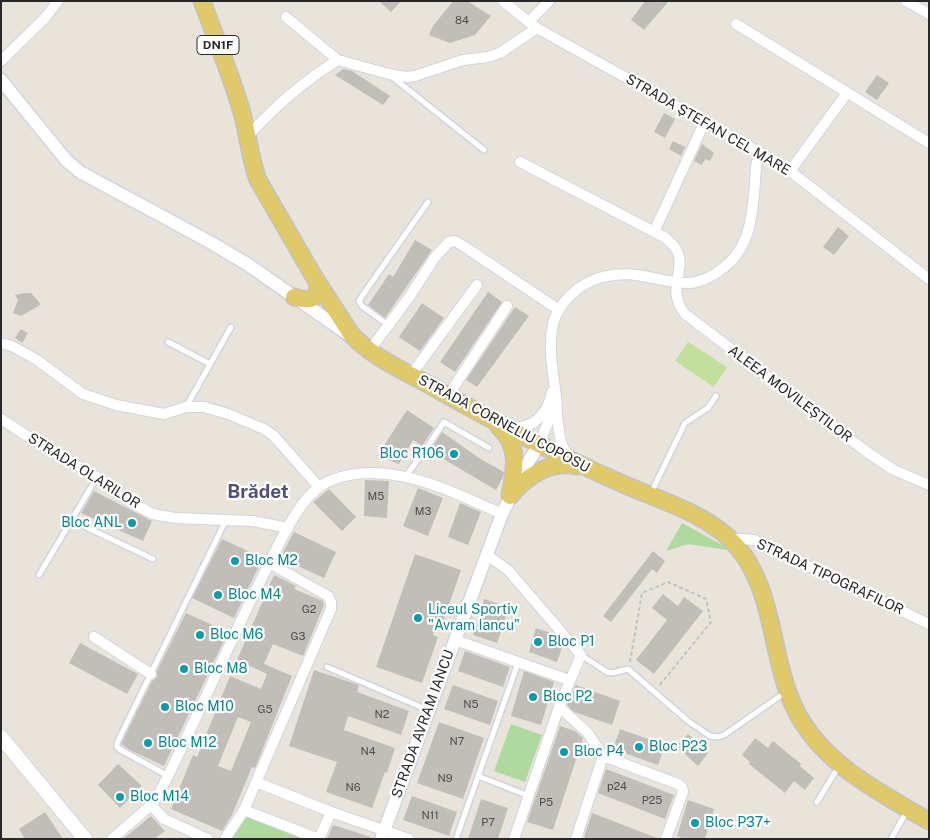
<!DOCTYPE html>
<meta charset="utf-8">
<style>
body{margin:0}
#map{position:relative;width:930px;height:840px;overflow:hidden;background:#e9e4db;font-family:"Public Sans",sans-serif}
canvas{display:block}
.frame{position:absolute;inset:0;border:2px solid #282828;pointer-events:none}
</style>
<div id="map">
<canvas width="930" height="840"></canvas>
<div class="frame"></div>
</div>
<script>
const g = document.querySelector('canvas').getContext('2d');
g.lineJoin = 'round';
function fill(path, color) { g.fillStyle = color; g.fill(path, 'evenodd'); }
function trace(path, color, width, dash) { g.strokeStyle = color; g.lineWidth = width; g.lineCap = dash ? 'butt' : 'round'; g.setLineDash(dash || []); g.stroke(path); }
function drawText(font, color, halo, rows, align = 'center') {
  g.font = font + ' "Public Sans",sans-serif'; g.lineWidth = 4.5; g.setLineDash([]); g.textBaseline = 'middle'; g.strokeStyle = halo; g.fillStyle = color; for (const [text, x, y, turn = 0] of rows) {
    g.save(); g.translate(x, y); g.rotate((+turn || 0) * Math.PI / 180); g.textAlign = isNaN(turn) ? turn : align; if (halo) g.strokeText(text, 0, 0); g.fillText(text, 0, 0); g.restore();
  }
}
fill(new Path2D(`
 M682,523l51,28 -45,-7 -22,7z
 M511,724l31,11 -17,47 -31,-11z
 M244,810l68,29h-80z`), '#afd99e');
fill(new Path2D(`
 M688,342l39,25 -13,20 -39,-26z`), '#bfdf9b');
fill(new Path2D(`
 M379,1h22l-10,11z
 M453,1h14l24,15 -16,19 -25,8 -21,-8 4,-9z
 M645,1h24l-25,29 -13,-10z
 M343,69l9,2 38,25 -7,9 -48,-30z
 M877,75l12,8 -12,17 -12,-8z
 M664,113l11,6 -10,19 -11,-6z
 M673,141l12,6 -4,9 -12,-7z
 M702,144l12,9 -4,8 -5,-2 -3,6 -8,-4z
 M838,227l11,9 -15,19 -11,-8z
 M415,240l17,10 -47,68 -17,-13 21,-31 4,3z
 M488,292l14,10 -47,70 -15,-10z
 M24,293h7l8,9 1,3 -19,11 -8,-3 5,-13 -3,-5z
 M422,303l22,15 -24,33 -21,-14z
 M515,307l14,9 -52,71 -11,-7z
 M21,329l7,4 -6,10 -7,-5z
 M407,410l27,18 -12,18 -9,-6 -14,24 -22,-8z
 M442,432l37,26 25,14 -1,5 -7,13 -66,-39z
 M365,480l24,1 -2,37 -23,-2z
 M418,488l25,10 -15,38 -25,-10z
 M329,489l27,28 -14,14 -29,-29z
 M94,491l58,30 -9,20 -62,-28z
 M460,503l21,9 -13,33 -20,-8z
 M294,532l42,20 -12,26 -44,-20z
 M222,539l41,19 -29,60 -42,-20z
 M653,551l12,10 -8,12 -5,-4 -41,53 -8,-6z
 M415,554l46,16 -19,55 -5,-2 -4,12 5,2 -16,46 -46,-16z
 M274,575l22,11 -2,3 29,12 1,4 -21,51 -30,-12 -9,20 28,12 -37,92 -3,-1 -20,48 -10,16 -51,-22 22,-54 4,2 33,-81 31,13 6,-15 -30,-14zM238,717l13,5 -20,49 -13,-5z
 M663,594l15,12 6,-9 19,14 -49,63 -18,-14 31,-40 -15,-12z
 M484,599l25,8 -12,36 -24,-8z
 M186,613l42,19 -64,134 -34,-16 -9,-6 31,-63 5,-4v-6z
 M536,628l18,6 9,11 -6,17 -28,-10z
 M80,643l58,31 -11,20 -58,-31z
 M465,651l45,16 -7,20 -45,-16z
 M314,670l45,15 -2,7 52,19 -8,24 -53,-19 -4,14 51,18 -8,25 -2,-1 -13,36 -46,-16 11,-30 -48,-16z
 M524,671l30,11 -13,43 -30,-9z
 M453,685l45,16 -8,24 -46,-16z
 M576,685l44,16 -8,24 -38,-13 -7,-7z
 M439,722l45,16 -21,61 -46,-16z
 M560,726l15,5 8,7 -30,92 -26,-8z
 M620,729l45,16 -7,20 -45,-16z
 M688,734l20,19 -10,13 -22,-20z
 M755,738l13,10 5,-7 28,23 -1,2 14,12 -9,12 -11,-9 -9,12 -36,-29 1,-2 -8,-7z
 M118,764l24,22 -22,22 -22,-23z
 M606,769l68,26 -9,24 -67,-26z
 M412,796l45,16 -8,24 -46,-16z
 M481,799l27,9 -10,31h-30z
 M688,800l26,9 -9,30h-22l-6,-3z
 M45,812l18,27h-38l-6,-10z
 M592,813l65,25v1h-70l-3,-2z
 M151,816l14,15 -11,8h-31z
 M333,825l38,12v2h-44z`), '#c1bdb8');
const service = new Path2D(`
 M391,76l93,74
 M388,325l-26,-19 -3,-5 3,-5 66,-94
 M168,342l42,22
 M186,407l45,-80
 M405,477l20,-27 19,-28 45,26
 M651,493l34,-70 23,-15 8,-12
 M71,520l82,39
 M39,575l58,-98
 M581,655l26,17 5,1 16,-4 60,52 22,15 8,1 6,-2 62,-43
 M327,667l101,43
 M168,776l-49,-27 -2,-2v-4l109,-223
 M478,776l51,20
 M817,802l22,-36
 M456,839l62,-176
 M891,839l16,-28`);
const minor = new Path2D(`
 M503,1l32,26 226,126 29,18 139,108
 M906,1l23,13
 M286,17l52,43 51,14 17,3 9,-1 48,-16 25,-3 12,-4 37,-25
 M529,22l20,-21
 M736,24l193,119
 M1,61l44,-43 13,-17
 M248,136c27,-30 56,-55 90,-76
 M520,162l146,76c5,5 10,9 12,15 7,19 -12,37 7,61l186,141 23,15 35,15
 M790,171l57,-78
 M654,232l51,-111
 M1,343l11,3 25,14 46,34 33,11 48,9 22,-7h18l24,7 36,15 10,7 44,50
 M370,350l40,-54 25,-39 14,-15 6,-1 10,6 94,63
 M411,375l66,-90
 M448,396l59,-90
 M1,419l29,19 67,39 35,26 21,11 22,4 78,3 35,7
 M511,427c23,2 37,-13 41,-35
 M539,445l10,-25 4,-15
 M571,457c-4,-4 -7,-7 -9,-12 -5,-15 -5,-33 -6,-49 -3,-23 -8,-49 -3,-72 5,-21 26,-40 46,-46 36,-11 57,5 90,5 15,-1 30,-11 40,-20 22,-20 24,-54 26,-81 1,-11 0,-20 6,-29
 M729,538l25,2 175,84
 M487,555l21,15 73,85 -22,52 28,25 16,24 75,28 4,3 1,5 -17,47
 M94,637l57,37
 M455,640l114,40
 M256,782l75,30 78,27
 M151,805l13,14 44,20
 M244,810l75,29
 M112,839l39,-34 7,-9c34,-67 63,-135 96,-202 15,-29 28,-61 47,-88 8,-11 17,-21 31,-26 54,-22 122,12 170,34
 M225,839l19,-29 87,-201v-7l-3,-6 -59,-33
 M319,839l12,-27
 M514,839l45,-132
 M576,839l27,-83`);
const tertiary = new Path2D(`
 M1,80l65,80 14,12 128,69 39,23 102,71
 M381,839l121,-325 23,-47 14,-22`);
const secondary = new Path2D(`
 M1,737l84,102`);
const primary = new Path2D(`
 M202,1c13,35 27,69 38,105 8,24 9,50 18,74l55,95 38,59c21,23 53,37 80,52 63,36 126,69 192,98 34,15 78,28 106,54 48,46 39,117 67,173 27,53 83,81 133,110
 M294,297c17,5 26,3 23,-16
 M499,427c21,18 16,44 11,68
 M510,496c17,-20 40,-36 67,-30`);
trace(service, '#d1d3df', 8);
trace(minor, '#d1d3df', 12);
trace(tertiary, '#d1d3df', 15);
trace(secondary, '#d1d3df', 16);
trace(primary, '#c3c3c3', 19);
trace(new Path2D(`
 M630,662l12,-69 26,-11 38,17 5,23 -52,64`), '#c3c3c3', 2, [4, 2.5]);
trace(service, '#fff', 5);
trace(minor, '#fff', 10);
trace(tertiary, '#fff', 12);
trace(secondary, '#fff', 14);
trace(primary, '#dfc96a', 16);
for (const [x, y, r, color] of [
 [454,454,5,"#0f9aa8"],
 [132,523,5,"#0f9aa8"],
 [235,561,5,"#0f9aa8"],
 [218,595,5,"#0f9aa8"],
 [418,618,5,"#0f9aa8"],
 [200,635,5,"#0f9aa8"],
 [538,642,5,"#0f9aa8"],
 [184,669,5,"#0f9aa8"],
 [533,697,5,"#0f9aa8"],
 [165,707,5,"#0f9aa8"],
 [148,743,5,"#0f9aa8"],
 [639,747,5,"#0f9aa8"],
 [564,752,5,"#0f9aa8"],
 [120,797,5,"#0f9aa8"],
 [695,823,5,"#0f9aa8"]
]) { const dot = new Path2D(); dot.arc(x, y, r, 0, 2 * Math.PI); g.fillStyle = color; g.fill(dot); trace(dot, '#fff', 2); }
drawText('11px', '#4e4d4c', null, [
 ["84",462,21],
 ["M5",376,497],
 ["M3",423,512],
 ["G2",309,610],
 ["G3",298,637],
 ["N5",471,705],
 ["G5",265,710],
 ["N2",382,715],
 ["N7",457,742],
 ["N4",368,752],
 ["N9",445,779],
 ["p24",617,787],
 ["N6",353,788],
 ["P25",652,801],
 ["P5",546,803],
 ["N11",430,816],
 ["P7",488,823]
]);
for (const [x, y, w] of [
 [218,45,42]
]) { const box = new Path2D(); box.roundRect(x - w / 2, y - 9.5, w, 19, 4); g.fillStyle = '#fff'; g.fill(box); trace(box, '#282828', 1); }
drawText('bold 12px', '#282828', null, [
 ["DN1F",218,45]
]);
drawText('14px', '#282828', '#fff', [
 ["STRADA ȘTEFAN CEL MARE",708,125,30],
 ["ALEEA MOVILEȘTILOR",790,394,37],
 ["STRADA CORNELIU COPOSU",504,424,28],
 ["STRADA OLARILOR",84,471,32],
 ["STRADA TIPOGRAFILOR",830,577,25],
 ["STRADA AVRAM IANCU",423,724,-70]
]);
drawText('14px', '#0d838f', '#fff', [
 ["Bloc R106",444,454,"right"],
 ["Bloc ANL",122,523,"right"],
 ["Bloc M2",245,561],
 ["Bloc M4",228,595],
 ["Liceul Sportiv",428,610],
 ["\"Avram Iancu\"",428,626],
 ["Bloc M6",210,635],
 ["Bloc P1",548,642],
 ["Bloc M8",194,669],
 ["Bloc P2",543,697],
 ["Bloc M10",175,707],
 ["Bloc M12",158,743],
 ["Bloc P23",649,747],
 ["Bloc P4",574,752],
 ["Bloc M14",130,797],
 ["Bloc P37+",705,823]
], 'left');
drawText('bold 19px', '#4e5373', '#fff', [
 ["Brădet",258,492]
]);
</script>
